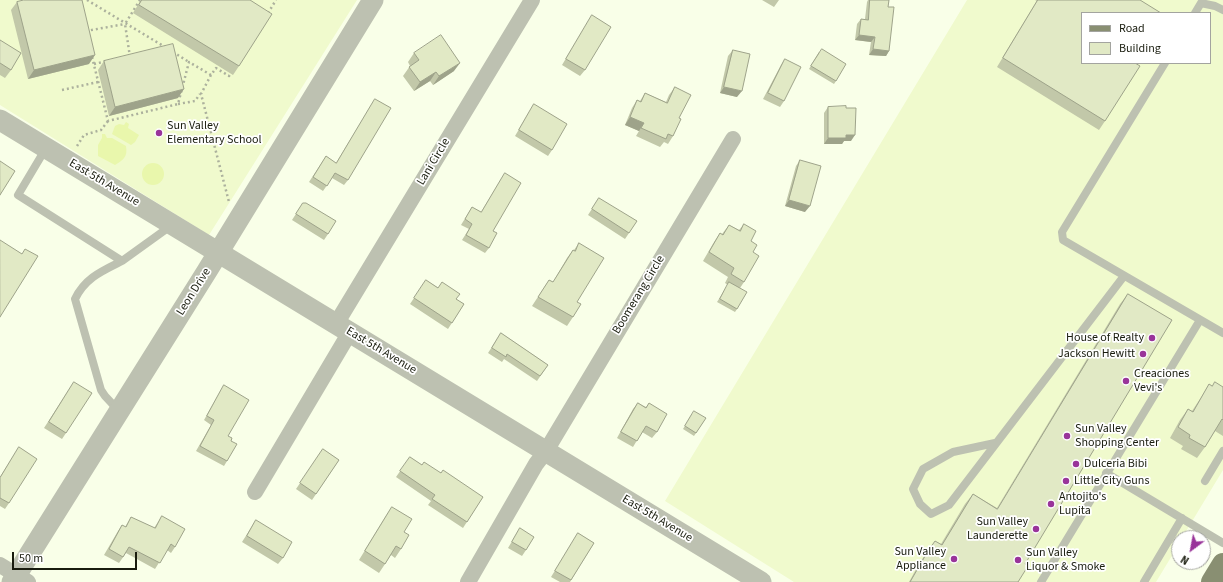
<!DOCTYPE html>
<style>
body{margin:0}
#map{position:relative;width:1223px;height:582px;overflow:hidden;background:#f9ffe8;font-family:"Source Sans 3",sans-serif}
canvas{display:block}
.legend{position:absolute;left:1081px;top:12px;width:130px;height:52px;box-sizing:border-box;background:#fff;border:1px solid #a3a49f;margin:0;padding:5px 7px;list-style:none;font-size:12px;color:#191c0e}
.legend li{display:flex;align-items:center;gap:8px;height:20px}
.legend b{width:20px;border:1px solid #a3a49f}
.north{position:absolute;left:1171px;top:530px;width:40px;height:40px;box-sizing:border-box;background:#fff;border:1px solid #a3a49f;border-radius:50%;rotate:212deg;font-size:11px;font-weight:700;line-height:16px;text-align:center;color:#191c0e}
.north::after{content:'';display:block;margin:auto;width:14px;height:18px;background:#99349a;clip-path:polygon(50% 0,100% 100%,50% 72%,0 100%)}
.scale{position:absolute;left:12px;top:552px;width:125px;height:18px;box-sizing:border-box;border:2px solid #191c0e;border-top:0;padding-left:5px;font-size:12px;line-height:14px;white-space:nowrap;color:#191c0e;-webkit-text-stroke:3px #fff;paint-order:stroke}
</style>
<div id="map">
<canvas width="1223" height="582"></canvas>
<ul class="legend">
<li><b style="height:5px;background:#898f72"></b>Road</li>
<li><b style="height:11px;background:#e1e9c5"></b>Building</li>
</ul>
<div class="north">N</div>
<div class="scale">50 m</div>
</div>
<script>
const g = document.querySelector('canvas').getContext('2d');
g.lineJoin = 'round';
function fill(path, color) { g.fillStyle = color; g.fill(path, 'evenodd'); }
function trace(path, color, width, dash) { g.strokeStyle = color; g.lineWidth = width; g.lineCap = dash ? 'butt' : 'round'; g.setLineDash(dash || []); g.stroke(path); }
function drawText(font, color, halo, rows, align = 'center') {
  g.font = font + ' "Source Sans 3",sans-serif'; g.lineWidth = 3.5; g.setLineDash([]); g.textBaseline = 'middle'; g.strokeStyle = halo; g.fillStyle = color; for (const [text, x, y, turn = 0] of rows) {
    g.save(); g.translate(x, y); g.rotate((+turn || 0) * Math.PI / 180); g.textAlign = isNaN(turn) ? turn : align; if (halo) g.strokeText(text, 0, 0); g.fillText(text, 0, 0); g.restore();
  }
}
fill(new Path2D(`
 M0,0h357l-148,235 -209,-130z
 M967,0h256v470l-41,68h-3v6l-23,38h-362l-129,-81zM1082,13h128v50h-128z`), '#f0facd');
fill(new Path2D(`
 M126,122l3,2 -1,4 11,7 -4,7 -4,3 -19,-11 3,-8 4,-2 5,1z
 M102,134h3l2,4h5l14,8c2,11 -3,14 -11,19l-17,-9v-11l4,-7z
 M142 174a11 11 0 1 1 22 0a11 11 0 1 1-22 0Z`), '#e9f7ac');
trace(new Path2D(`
 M87,0l78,47
 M268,13l8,-13
 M86,31l39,-7
 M173,52l16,10
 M92,57l16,64 70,-17 11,-42 22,13 5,-7 13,8 4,-6
 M130,57l-5,-33 15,-24
 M94,64l13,-3
 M211,75l-10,19 28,108
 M62,90l36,-8
 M178,104l17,-3 5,-7
 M77,146l7,-11 17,-5 7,-9`), '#acb19d', 2.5, [2, 3]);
trace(new Path2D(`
 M1195,13l6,-10 14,3 8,4
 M1165,63l-103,169 1,8 160,93
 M46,148l-28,47 104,66 50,-36
 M119,411l-14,-15 -4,-6 -26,-91c10,-21 27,-28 47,-38
 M995,443l-42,9 -30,17 -10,20 7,15 11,10 18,-9 175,-229
 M1106,473l117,70
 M1205,481l18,-30
 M1041,582l159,-262
 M1144,582l38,-64`), '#bdc1b1', 8);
trace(new Path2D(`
 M336,324l196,-324
 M255,492l95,-160
 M0,565l28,17
 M468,582l68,-118 10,-13 187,-312`), '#bdc1b1', 16);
trace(new Path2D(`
 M0,120l761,462
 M12,582l195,-311 166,-271`), '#bdc1b1', 21);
trace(new Path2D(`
 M1212,582l11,-18`), '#898f72', 22);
fill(new Path2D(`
 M141,0h109l-11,66 -6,9 -100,-62z
 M762,0h17l-5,7z
 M868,0h21l-1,7 1,44 -3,5 -17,-1 2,-13 -16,-2 2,-16 4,-5h4l2,-17z
 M1035,0h105l-58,13 23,108 -6,9 -102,-63 40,-66z
 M17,2l72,62 -61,15 -17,-69z
 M592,15l-7,55 -5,6 -18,-11z
 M0,40l11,30 -6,8 -5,-3z
 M733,50l4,47 -17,-4 8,-37z
 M819,52l17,29 -2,3 -25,-15z
 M414,53l40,18 -21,14 -3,-4 -16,10 -11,-15 7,-10 -2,-4z
 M785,59l-1,42 -4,6 -17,-8 18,-34z
 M104,61l74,37 -69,18 -11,-46z
 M675,87l4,31 -6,18 -5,8 -4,-2 -4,5 -24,-11 3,-5 -14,-6 7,-17 5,-8 3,1 5,-8 21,9 3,-7z
 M375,99l-27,81 -4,5 -12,-7 -9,13 -14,-9 17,-26 10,7z
 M534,104l18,46 -4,6 -33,-20z
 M828,107l18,1 5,33h-7l-2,3h-18v-31z
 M800,160l5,52 -20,-6 11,-40z
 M505,173l-16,75 -4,5 -23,-13 7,-11 -8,-4 11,-18 9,5z
 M599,198l30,35 -4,6 -37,-24z
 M303,203l25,31 -4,6 -32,-20z
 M744,224l7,17 2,11 -9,30 -4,6 -3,21 -2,3 -18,-10 11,-17 -3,-2 3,-6 -25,-16 11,-19 6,-9 2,1 7,-9 10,5z
 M579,243l-2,59 -4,15 -6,9 -35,-20 17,-26 4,2 14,-24 6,-8h1z
 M426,280l38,24 -16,25 -38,-25z
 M1128,294l-110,288h-109l11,-20 15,-21 6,3 24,-40 8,-10 24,14 123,-204z
 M501,333l47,32 -11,16 -33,-22 -2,3 -14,-9z
 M74,382l-8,51 -4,6 -18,-11z
 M1209,384l3,2 11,1v49l-8,-5 -10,16 -8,11 -16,-9 2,-3 -13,-8 10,-18 8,-11 4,2 10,-15z
 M224,385l4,51 -1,25 -3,5 -28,-15 15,-26 -7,-5z
 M638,403l8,4 3,-4 8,29 -5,6 -10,-6 -9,15 -16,-9 16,-29z
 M692,414l14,4 -12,18 -11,-7z
 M19,447l-10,56 -4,6 -5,-3v-29z
 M323,449l16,11 -27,40 -16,-11z
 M410,457l12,8 19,8 42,24 -20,31 -35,-23 3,-4 -35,-24z
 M392,507l12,25 -3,17 -6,9 -4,-3 -12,18 -20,-13 27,-44z
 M162,516l13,31 -4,6 -4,-3 -12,19 -29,-16 -7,10 -15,-8 14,-24 4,-6 3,2 6,-10 23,11z
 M256,520l27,38 -5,6 -36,-22z
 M520,528l6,22 -4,6 -14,-8z
 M578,533l16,10 -24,39h-10l-9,-5z`), '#c2c8a9');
fill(new Path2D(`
 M859,35l16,2 -4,5 -16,-2z
 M873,49l16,2 -3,5 -17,-1z
 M95,55l-6,9 -61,15 6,-9z
 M460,63l-6,8 -21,14 6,-9z
 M436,72l-6,9 -16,10 6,-9z
 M724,87l18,4 -5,6 -17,-4z
 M184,89l-6,9 -69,18 6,-9z
 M630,117l14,6 -5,8 -14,-6z
 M846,135h9l-4,6h-7l-2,3h-18l4,-6z
 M789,200l21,6 -5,6 -20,-6z`), '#9ea38a');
const building = new Path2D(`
 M24,0h58l13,55 -61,15 -17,-68z
 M142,0h108l22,14 -33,52 -100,-61z
 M870,0h19l-1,7h6l-5,44 -16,-2 2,-12 -16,-2 2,-16 7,1z
 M1038,0h102l21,13h-79v50h53l5,3 -35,55 -102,-63z
 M592,15l19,12 -26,43 -19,-11z
 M441,35l19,28 -21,13 -3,-4 -16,10 -11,-15 10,-7 -5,-7z
 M0,40l21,13 -10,17 -11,-7z
 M173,44l11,45 -69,18 -11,-46z
 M822,49l24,15 -10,17 -25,-15z
 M733,50l17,4 -8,37 -18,-4z
 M785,59l16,8 -17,34 -16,-8z
 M675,87l16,8 -12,23 2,1 -8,17 -5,-2 -2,5 -25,-11 3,-5 -14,-6 7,-17 4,2 4,-9 22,10z
 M375,99l16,9 -43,72 -13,-7 -8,13 -14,-9 13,-21 10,7z
 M534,104l33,20 -15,26 -33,-20z
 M846,106v2h10l-1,27h-9v3h-18v-31z
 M800,160l21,6 -11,40 -21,-6z
 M0,161l15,10 -15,24z
 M505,173l16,10 -28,48 4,2 -8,15 -23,-13 6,-11 -7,-5 7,-12 9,5z
 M599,198l38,23 -8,12 -37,-24z
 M303,203h3l30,18 -8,13 -32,-20z
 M744,224l12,7 -5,10 6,4 -4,7 6,4 -15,26 -13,-8 3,-6 -25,-16 11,-19 3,2 6,-10 11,6z
 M0,240l22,14 3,-5 13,7 -38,61z
 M579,243l25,15 -27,44 4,2 -8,13 -35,-20 11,-17 4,2 20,-32 2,1z
 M426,280l12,8 4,-6 18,12 -4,5 8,5 -12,19 -38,-25z
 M729,282l18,10 -10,17 -17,-10z
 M1128,294l44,26 -147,244 3,2 -10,16h-108l18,-31 7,-10 7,4 31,-51 24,15z
 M501,333l47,32 -8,11 -33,-22 -1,3 -14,-9z
 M74,382l18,11 -26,40 -17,-11z
 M1215,382l8,5v33l-1,-1 -17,28 -16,-9 1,-3 -12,-8 10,-18 5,3 16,-28 3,2z
 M224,385l25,15 -21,36 4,2 -1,3 6,3 -10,17 -27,-15 14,-26 -7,-4z
 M638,403l8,5 3,-5 18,11 -10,18 -11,-6 -9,15 -16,-9z
 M694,411l12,7 -10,15 -11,-7z
 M19,447l18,12 -28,44 -9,-5v-20z
 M323,449l16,11 -23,34 -16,-11z
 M410,457l12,8 2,-3 17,11 2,-3 40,27 -16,25 -35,-23 3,-4 -35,-24z
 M392,507l20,12 -8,13 5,3 -8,14 -5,-3 -11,18 -20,-13z
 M162,516l23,13 -10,18 -4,-3 -11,19 -31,-16 -6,10 -14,-8 13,-24 4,2 5,-10 24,11z
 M256,520l36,22 -9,16 -36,-22z
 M520,528l14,9 -8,13 -14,-8z
 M578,533l16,10 -23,37 -16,-9z`);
fill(building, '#e1e9c5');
trace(building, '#9ea38a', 1);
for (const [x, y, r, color] of [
 [159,133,4,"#99349a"],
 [1152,338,4,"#99349a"],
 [1143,354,4,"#99349a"],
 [1126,381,4,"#99349a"],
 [1067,436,4,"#99349a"],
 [1076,464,4,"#99349a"],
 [1066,481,4,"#99349a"],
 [1051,504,4,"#99349a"],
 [1036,529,4,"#99349a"],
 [954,559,4,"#99349a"],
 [1018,560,4,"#99349a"]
]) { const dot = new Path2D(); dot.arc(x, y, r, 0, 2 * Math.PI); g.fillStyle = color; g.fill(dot); trace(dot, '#fff', 1.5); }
drawText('12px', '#191c0e', '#fff', [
 ["Sun Valley",167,126],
 ["Elementary School",167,140],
 ["House of Realty",1144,338,"right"],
 ["Jackson Hewitt",1135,354,"right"],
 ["Creaciones",1134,374],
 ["Vevi's",1134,388],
 ["Sun Valley",1075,429],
 ["Shopping Center",1075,443],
 ["Dulceria Bibi",1084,464],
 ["Little City Guns",1074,481],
 ["Antojito's",1059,497],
 ["Lupita",1059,511],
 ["Sun Valley",1028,522,"right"],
 ["Launderette",1028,536,"right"],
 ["Sun Valley",946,552,"right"],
 ["Appliance",946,566,"right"],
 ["Sun Valley",1026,553],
 ["Liquor & Smoke",1026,567]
], 'left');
drawText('12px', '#191c0e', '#fff', [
 ["Lani Circle",434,162,-59],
 ["East 5th Avenue",104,183,31],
 ["Leon Drive",194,292,-58],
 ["Boomerang Circle",639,295,-59],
 ["East 5th Avenue",381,351,31],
 ["East 5th Avenue",657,519,31]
]);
</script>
